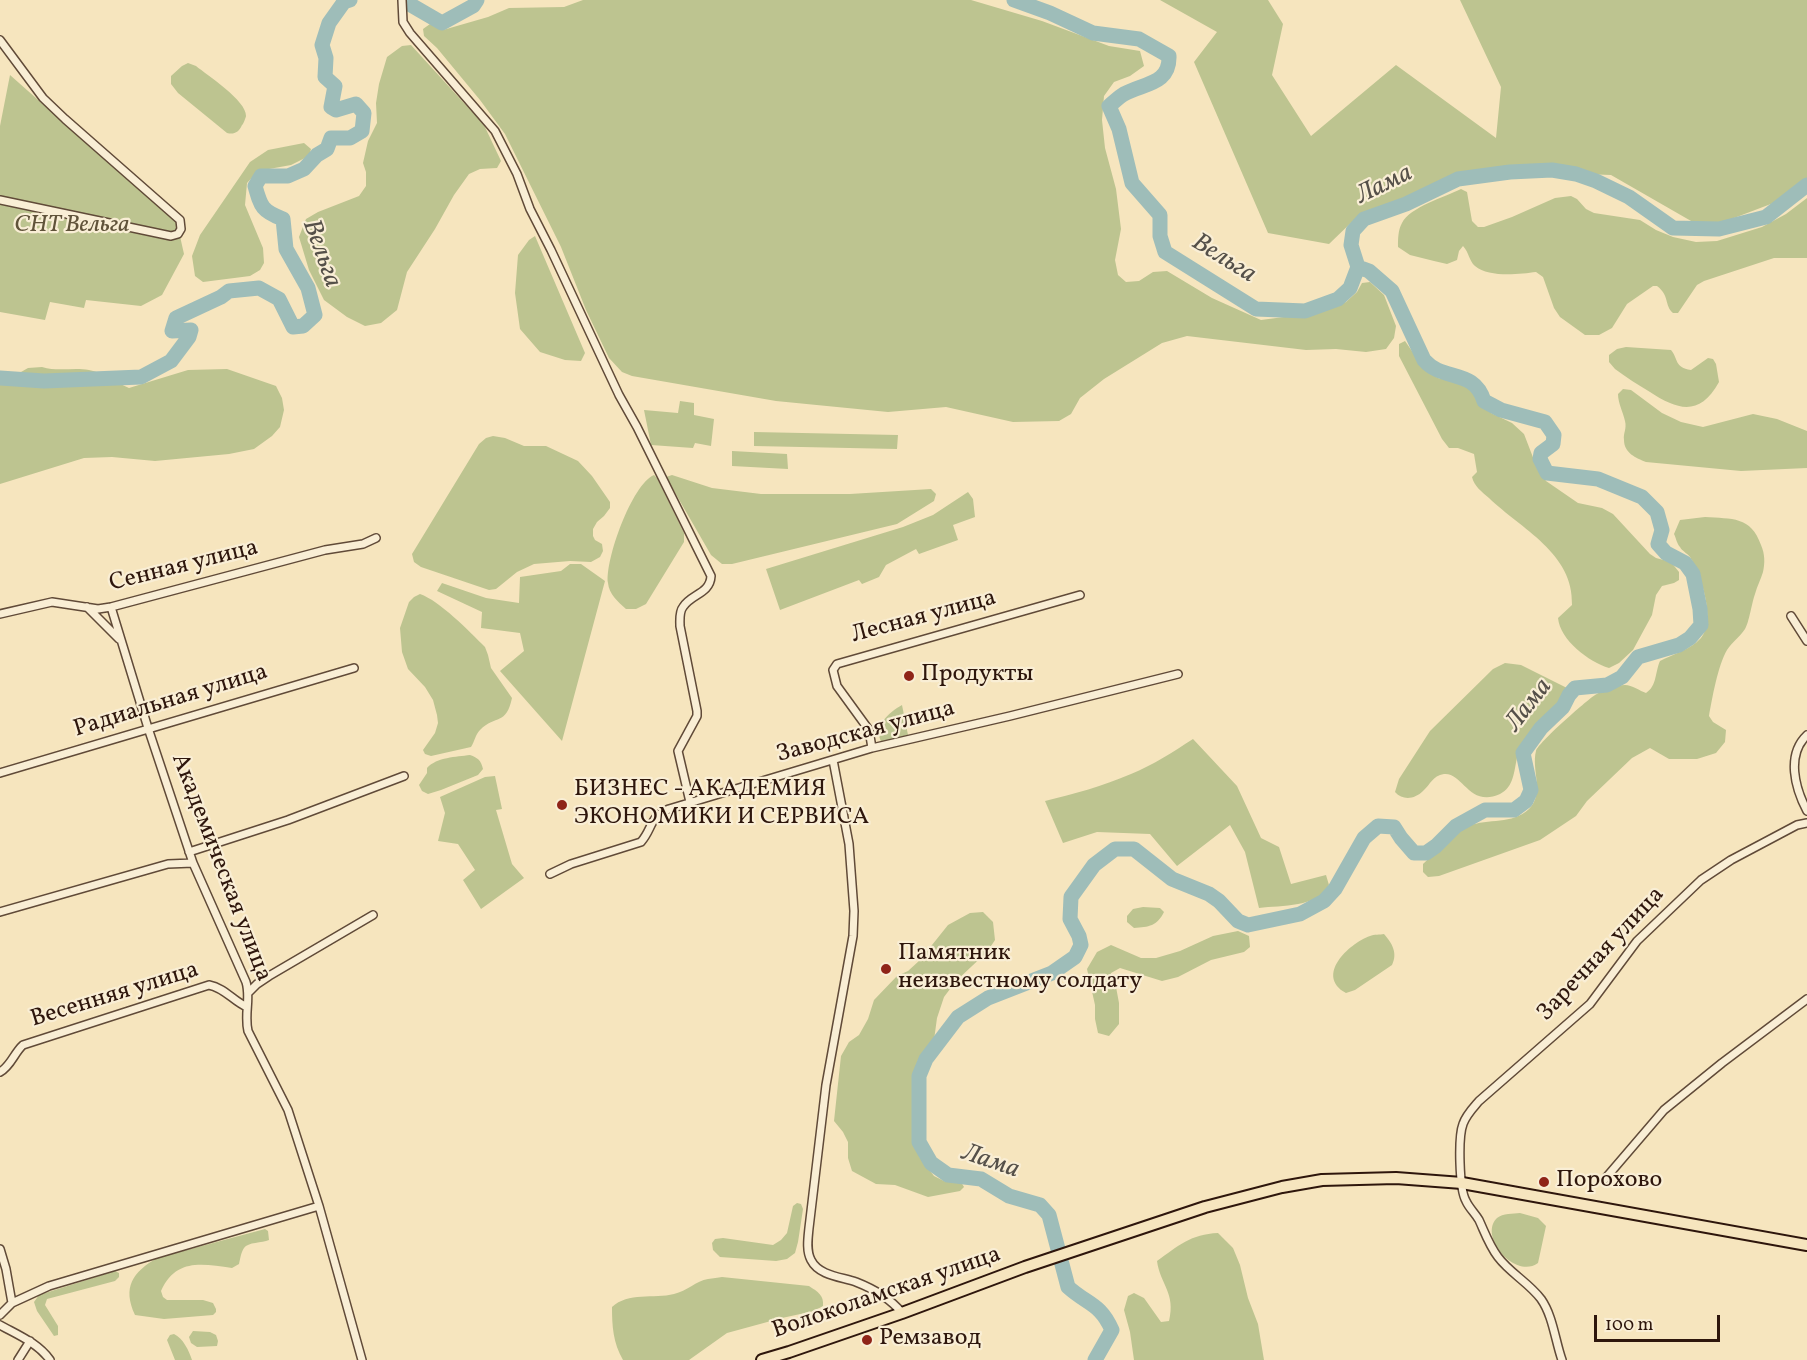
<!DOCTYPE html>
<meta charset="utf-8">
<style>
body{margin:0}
#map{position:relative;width:1807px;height:1360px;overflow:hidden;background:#f6e5be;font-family:Vollkorn,serif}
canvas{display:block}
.scale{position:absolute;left:1594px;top:1315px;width:126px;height:27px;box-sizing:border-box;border:3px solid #2e160c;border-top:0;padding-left:8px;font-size:18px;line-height:21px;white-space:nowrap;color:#2e160c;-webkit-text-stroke:4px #f9eed5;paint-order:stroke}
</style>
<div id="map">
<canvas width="1807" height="1360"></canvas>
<div class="scale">100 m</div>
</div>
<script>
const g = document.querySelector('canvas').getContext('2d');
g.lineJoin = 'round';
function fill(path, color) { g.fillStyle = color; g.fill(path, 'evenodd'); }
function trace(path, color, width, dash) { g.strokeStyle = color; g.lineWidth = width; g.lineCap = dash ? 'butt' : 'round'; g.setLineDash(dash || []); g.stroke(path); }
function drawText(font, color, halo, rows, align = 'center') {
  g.font = font + ' Vollkorn,serif'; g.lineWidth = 4.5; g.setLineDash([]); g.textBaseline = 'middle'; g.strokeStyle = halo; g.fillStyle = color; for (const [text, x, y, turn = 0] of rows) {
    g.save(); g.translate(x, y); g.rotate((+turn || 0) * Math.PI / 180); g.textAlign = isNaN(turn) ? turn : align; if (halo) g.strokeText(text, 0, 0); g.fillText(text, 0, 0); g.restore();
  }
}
fill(new Path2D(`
 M583,0h388l71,21 67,25 31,5 4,15 -14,10 -16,6 -10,14 -2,24 3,28 11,41 5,40 -6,31 3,15 8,7 13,-1 14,-9 14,-1 45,27 49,22 61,-8 24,-10 11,-10 5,-9 8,-1 14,13 12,31 -2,12 -8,11 -20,3 -30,-3 -30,1 -119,-14 -25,7 -58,36 -24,19 -9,16 -12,7 -46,1 -67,-15 -58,5 -112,-11 -144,-25 -10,-4 -13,-14 -23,-48 -25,-63 -56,-113 -25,-34 -43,-52 -13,-12 -1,-7 7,-5 13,6 45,-13 21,-9 55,-1z
 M1160,0h108l15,24 -11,51 39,61 85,-71 100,73 5,-51 -41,-87h347v180l-23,19 -79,30 -94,-54 -135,-5 -119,47 -28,27 -61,-11 -74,-171 23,-30z
 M411,45l73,80 17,36 -4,7 -17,1 -11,5 -15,21 -19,34 -28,43 -10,38 -16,13 -16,3 -18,-9 -23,-17 -15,-30 -10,-33 7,-18 12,-7 41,-16 7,-10v-14l-3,-9 5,-22 9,-18 -1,-20 3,-19 8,-27 15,-11z
 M188,63l8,3c11,9 51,35 50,50 0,1 -3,9 -4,9 -3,7 -8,10 -15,8l-49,-40 -7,-9v-8l11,-10z
 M10,75l167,148 7,31 -22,41 -21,11 -55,-6 -2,8 -34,-6 -5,18 -45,-8v-186z
 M304,143l7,6 -2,7 -18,9 -33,6 -11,12 -2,22 18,43 1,15 -4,7 -10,6 -47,6 -8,-6 -3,-20 8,-21 50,-73 18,-12z
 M1461,189l6,3 5,29 6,6h6l28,-10 43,-19 16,-2 6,3 9,10 8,4 46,7 16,10 17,7 23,5 21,-1 45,-14 24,-13 21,-16v60h-33l-70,23 -7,4 -19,28h-5c-9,-8 -3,-17 -16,-27h-4l-26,18 -15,24 -13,7h-14l-25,-18 -6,-9 -11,-31 -7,-5c-16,2 -47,6 -61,-6 -6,-5 -6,-14 -12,-20l-4,5 -2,9 -10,4 -13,-3 -24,-6 -12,-8c0,-8 0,-17 4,-24 8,-16 43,-26 59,-34z
 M535,236l50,117 -4,8 -16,-1 -25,-8 -20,-23 -5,-36 3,-38 11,-15z
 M1405,341l9,13 3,7 7,8 14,9 21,5 9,5 23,25 21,10 12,11 10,26 12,21 32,22 24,5 11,6 37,40 6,4 15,4 8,10v8l-5,3 -12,3 -6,9 -4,20 -19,35 -14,13 -10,5c-20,-6 -49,-28 -51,-50l14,-13c2,-52 -51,-76 -83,-107 -7,-6 -15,-12 -17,-21l5,-5 -3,-18 -16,-6h-9l-7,-9 -43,-83v-12z
 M1626,347l45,3c8,10 3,17 20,20l17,-12 5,1 3,5 3,18c-19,34 -40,29 -69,10 -12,-7 -24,-15 -35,-23l-6,-7v-7l8,-6z
 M42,367c17,5 31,0 47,3 14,2 27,13 40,18l59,-18 39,-1 49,17 6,12 2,12 -4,17 -8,9 -18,13 -25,5 -74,7 -43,-4 -28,1 -84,26v-100l28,-16z
 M1623,389l8,1 31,23 19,9 22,5 50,-13 24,5 30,12v37l-66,3 -95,-9c-10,-4 -22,-9 -22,-22 -1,-7 3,-11 1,-19 -2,-9 -7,-18 -7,-27z
 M680,401l14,2v12l20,4 -3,27 -16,-3 -2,5 -42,-3 -7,-35 34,3z
 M754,432l144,3 -1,14 -143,-3z
 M493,436l12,2 19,8h22l32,15 14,15 18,26v6l-6,8 -7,6 -4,7v7l2,4 7,4 1,7 -3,6 -9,5 -21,-1 -36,3 -17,8 -21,17 -7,1 -68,-23 -7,-5 -2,-8 67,-110 7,-6z
 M732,451l55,3 1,15 -56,-3z
 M654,475l3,3 27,55v9l-38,62 -10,5h-10c-8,-7 -17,-15 -18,-26 -3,-23 24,-99 46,-108z
 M672,475l40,13 49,6h89l81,-5 5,5 -2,7 -37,23 -165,40h-10l-11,-9 -45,-78z
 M968,492l5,7 2,18 -22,8 5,15 -39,14 -3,-5 -30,16 -7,12 -17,7 -3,-4 -79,30 -14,-41 137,-42 30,-12z
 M1705,517c27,2 46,-1 56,28 4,9 4,18 2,27 -2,7 -6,14 -8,22 -3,8 -6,29 -10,35 -5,8 -13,13 -18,21 -9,15 -15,49 -18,66l4,6 13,8 -1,12 -9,11 -19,6h-28l-19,-11 -18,10 -45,43 -11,15 -36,24 -101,36 -11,1 -5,-5v-8c13,-12 28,-31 45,-38 21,-8 44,-1 61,-17 16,-16 2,-39 7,-58 2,-8 50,-50 59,-56 8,-5 21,-10 30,-10 7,0 15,6 21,8 11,-7 9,-21 14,-32 13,-7 30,-11 41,-23 15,-18 0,-64 -11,-81 -3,-4 -8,-6 -10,-10 -3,-3 -4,-9 -6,-13l6,-14z
 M570,564h11l24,17 -43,160 -62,-70 24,-20 -4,-18 -39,-5 1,-16 -45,-21 5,-8 44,15 33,5 1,-26 41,-6z
 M420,594c20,7 49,37 65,53l3,8 3,13 21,30c-6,28 -16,16 -32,32 -5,5 -5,11 -9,17l-40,9 -6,-2 -2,-4 12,-17 3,-10 -1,-8 -4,-15 -8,-13 -17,-18 -6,-17 -2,-24 9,-26 5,-5z
 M1505,663l16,2 46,23c-1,13 -13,20 -22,29 -10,11 -25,25 -28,41 -3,13 -3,29 -17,36 -31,14 -37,-22 -56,-20 -12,2 -13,10 -21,17 -8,8 -20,10 -28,1l4,-13 31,-48 63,-62z
 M902,705l6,30 -26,8c-10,-16 7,-31 20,-38z
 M1193,739l44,47 24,52 18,9 12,37 35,-9 3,10c-12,23 -47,20 -70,23l-14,-56 -15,-27 -53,41 -27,-32 -53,-2 -34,11 -18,-42c29,-7 58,-15 86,-27 22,-9 42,-22 62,-35z
 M470,755c8,3 11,5 13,14l-5,6 -37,15 -13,4 -6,-3 -3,-6 8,-12v-5c10,-11 29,-11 43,-13z
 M495,776l7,33 -6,1 16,54 12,14 -43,31 -18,-29 12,-10 -17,-26 -20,-3 7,-28 -5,-16 45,-20z
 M1143,907l17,1 4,4c-7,14 -15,15 -30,16l-7,-6v-6l6,-7z
 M983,912l10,10 2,18 -8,12 -31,29 -12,16 -7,21 -3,22 -16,20 -4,18 -2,30 2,30 6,20 14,18 12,6h15l3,5 -4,4 -32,6 -33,-12 -19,-1 -24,-13 -4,-13v-16l-5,-10 -9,-11 7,-65 8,-14 10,-7 9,-16 6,-19 23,-24 11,-5 12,-11 28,-35 22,-12z
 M1238,931l11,5 1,11 -6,5 -33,8 -33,17 -16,4 -42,-13 -9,5v4l5,10 3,16v21l-10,12 -11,-3 -3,-14v-14l-8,-36 10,-17 14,-7 30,13h15l24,-7 33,-15z
 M1384,934c8,9 14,19 8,31l-37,25 -9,3c-31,-17 2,-49 24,-57 4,-2 10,-1 14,-2z
 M797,1203l4,1 2,5 -5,33 -3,11 -8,6 -11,2 -56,-4 -7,-7 -1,-7 3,-4 8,-1 50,7 8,-5 6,-7 6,-27z
 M1520,1213l18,5 8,8 -8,37c-23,17 -60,-27 -41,-45 6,-5 16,-4 23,-5z
 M265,1229l3,2 1,9c-7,3 -21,2 -25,8 -3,4 -4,12 -5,16l-7,4c-30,-4 -56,-10 -71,23l2,6 4,3h36l10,3 3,6v3l-3,3 -49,4 -29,-4c-13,-28 -2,-43 22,-57z
 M1218,1233l15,15 7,17 8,33 10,26 6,36h-130l-4,-28 -6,-22 4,-14 6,-3 10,5 17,24 8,-1c7,-28 -9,-37 -12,-60 21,-15 34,-27 61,-28z
 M115,1271l4,2v4l-4,4 -68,18 -2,6 13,21v9l-4,1 -17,-25 -3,-9 5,-7z
 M722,1277l87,9c9,6 15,9 14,20l-9,5 -32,7 -55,15 -38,27h-66c-10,-17 -11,-34 -11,-53 16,-15 42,-8 62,-13 13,-3 22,-13 34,-15 5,-1 10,-1 14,-2z
 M193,1331l17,1 6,3 2,6 -1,5 -20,1 -6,-4 -2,-6z
 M174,1334c9,4 15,17 18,26h-17l-8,-20 3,-5z`), '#bdc490');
trace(new Path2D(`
 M407,0l4,5 31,18 31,-17 4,-6
 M1014,0l36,13 43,20 46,6 30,17c1,28 -24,27 -45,38 -5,3 -10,8 -15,12l10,23 13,54 28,32v21l5,16 91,57 49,2 33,-12 12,-11 8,-21
 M0,378l44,3 97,-4 30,-16 18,-24 2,-7 -19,1 4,-13 45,-21 8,-6 30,-3 20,11 14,28 10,-1 12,-11 -7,-27 -22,-39 -3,-30c-21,-8 -22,-12 -28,-33l6,-10h27l16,-7 13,-14 10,-6 4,-11h19l12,-7 2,-18 -8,-9 -20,6 -5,-3 4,-21 -10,-9 1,-19 -4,-13 7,-22 15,-21 6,-2
 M1095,1360l17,-30c-12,-27 -24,-25 -44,-43l-19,-72 -9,-10 -31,-9 -28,-17 -33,-4 -17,-12 -12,-21v-66l7,-17 32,-42 30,-19 64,-25 23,-16 6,-12 -2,-9 -9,-17 1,-22 23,-32 21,-16h19l38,30 37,15 10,7 19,20 10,4 52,-11 24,-13 11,-12 29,-51 14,-12 16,1 7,11 13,15h12l10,-7 20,-20 29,-16h29l12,-9 5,-11 -8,-37 18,-25 22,-21 6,-12 6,-7 32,-3 15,-8 16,-20 41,-12 11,-7 11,-13 -1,-16 -7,-35 -8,-11 -19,-10 -8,-9 4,-14 -5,-18 -15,-15 -44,-18 -51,-6 -7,-14 1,-6 12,-9 1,-9 -9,-13 -44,-12 -17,-9c-10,-33 -41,-19 -60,-41l-32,-69 -23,-20 -11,-4 -7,-22 2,-14 11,-12 42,-15 52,-25 52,-7 42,-2 24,4 20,7 33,16 44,31 46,1 47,-12 41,-32`), '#9ebdb9', 15);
const street = new Path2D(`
 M402,0l1,22 7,11 85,98 22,43 13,35 21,41 68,145 18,32 74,149c-1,18 -20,18 -28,31 -4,5 -3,13 -3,19l17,85v5l-19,35 12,51
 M0,40l43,58 22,21 115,101 1,9 -3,5 -7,2 -171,-36
 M87,607l32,32
 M111,607l37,121 45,135 53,119c5,16 -2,32 2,49l40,79 31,96 43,154
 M0,614l52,-12 46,7 13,-2 214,-57 38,-6 13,-6
 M1791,616l16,25
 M1807,735c-21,20 -12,53 0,76
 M872,748l-3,-18 -32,-44 -4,-16 4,-6 243,-69
 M833,760l16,84 5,67 -1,25 -27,149 -17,143c-1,10 -3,23 2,32 8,16 31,17 45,22 18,7 34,16 46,31
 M0,773l354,-105
 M189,852l99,-32 116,-44
 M550,874l21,-10 70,-22c12,-14 8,-25 28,-33l203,-61 138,-32 168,-42
 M0,912l168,-48 25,-1
 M249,992l8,-8 12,-8 104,-61
 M0,1072c11,-6 14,-19 23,-27l186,-60c16,3 24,16 38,22
 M1604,1180l60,-70 58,-47 85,-64
 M0,1249l6,20 6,34
 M0,1315l12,-12 37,-17 270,-80
 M0,1325c18,10 38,18 50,35
 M18,1360l12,-19
 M1562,1360c-7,-20 -9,-44 -21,-61 -12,-16 -31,-26 -43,-42 -9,-12 -13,-24 -19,-37 -4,-7 -10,-12 -13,-19 -7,-12 -8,-64 -3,-77 3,-9 10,-16 16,-23l111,-97 47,-63 64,-61 30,-20 66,-35 10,-2`);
const primary = new Path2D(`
 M762,1360l27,-8 113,-39 123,-46 180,-60 77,-20 40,-7 74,-2 66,5 345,62`);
trace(street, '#604a38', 10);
trace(primary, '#2e160c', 14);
trace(street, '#f9eed5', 7);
trace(primary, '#f6e5be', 10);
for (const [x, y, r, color] of [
 [909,676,6,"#8f2418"],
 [562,805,6,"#8f2418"],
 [886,969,6,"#8f2418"],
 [1544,1182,6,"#8f2418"],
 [867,1340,6,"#8f2418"]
]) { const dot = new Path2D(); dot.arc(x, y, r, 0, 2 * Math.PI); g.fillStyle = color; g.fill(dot); trace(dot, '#f9eed5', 2); }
drawText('italic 24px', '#60533a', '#f9eed5', [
 ["СНТ Вельга",72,227]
]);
drawText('24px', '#2e160c', '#f9eed5', [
 ["Сенная улица",184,567,-14],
 ["Лесная улица",924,618,-15],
 ["Радиальная улица",171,702,-17],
 ["Заводская улица",866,733,-15],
 ["Академическая улица",220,868,69],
 ["Заречная улица",1602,955,-47],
 ["Весенняя улица",115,996,-17],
 ["Волоколамская улица",887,1294,-19]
]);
drawText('24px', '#2e160c', '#f9eed5', [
 ["Продукты",921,676],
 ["БИЗНЕС - АКАДЕМИЯ",574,791],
 ["ЭКОНОМИКИ И СЕРВИСА",574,819],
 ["Памятник",898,955],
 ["неизвестному солдату",898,983],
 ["Порохово",1556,1182],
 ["Ремзавод",879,1340]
], 'left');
drawText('italic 26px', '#555049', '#f9eed5', [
 ["Лама",1385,186,-26],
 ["Вельга",320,254,70],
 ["Вельга",1223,260,32],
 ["Лама",1530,706,-52],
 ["Лама",990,1163,19]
]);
</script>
